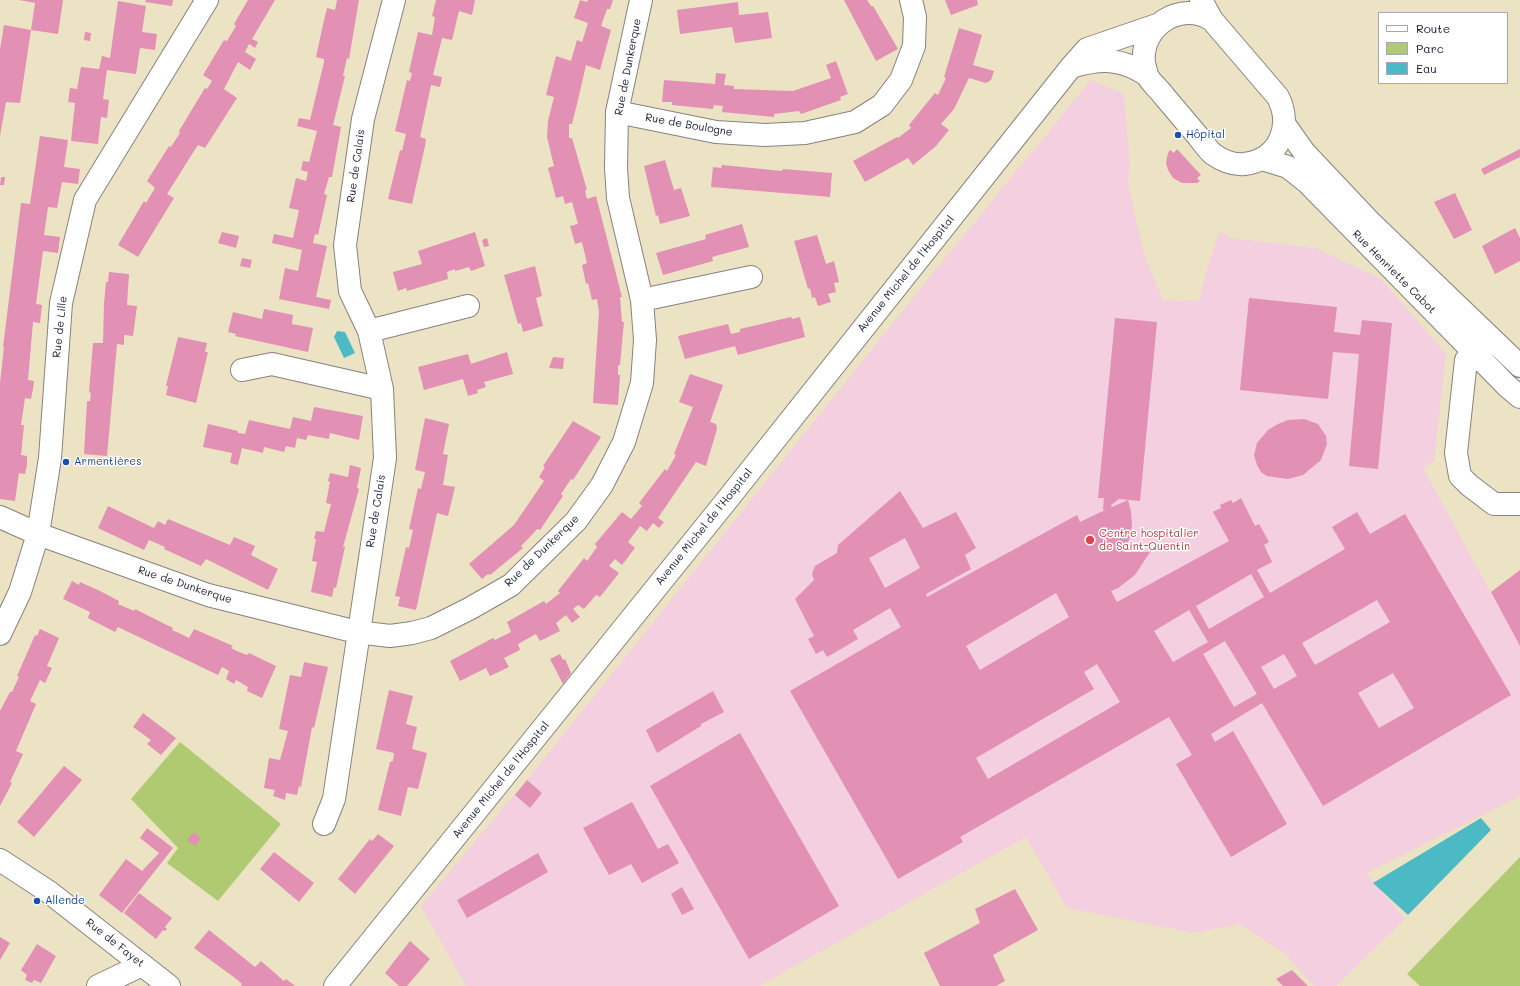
<!DOCTYPE html>
<meta charset="utf-8">
<style>
body{margin:0}
#map{position:relative;width:1520px;height:986px;overflow:hidden;background:#ebe3c4;font-family:Mali,sans-serif}
canvas{display:block}
.legend{position:absolute;left:1378px;top:12px;width:130px;height:72px;box-sizing:border-box;background:#fff;border:1px solid #a7a7b1;margin:0;padding:5px 7px;list-style:none;font-size:12px;color:#22223b}
.legend li{display:flex;align-items:center;gap:8px;height:20px}
.legend b{width:20px;border:1px solid #a7a7b1}
</style>
<div id="map">
<canvas width="1520" height="986"></canvas>
<ul class="legend">
<li><b style="height:5px;background:#fff"></b>Route</li>
<li><b style="height:11px;background:#afca70"></b>Parc</li>
<li><b style="height:11px;background:#4cbac5"></b>Eau</li>
</ul>
</div>
<script>
const g = document.querySelector('canvas').getContext('2d');
g.lineJoin = 'round';
function fill(path, color) { g.fillStyle = color; g.fill(path, 'evenodd'); }
function trace(path, color, width, dash) { g.strokeStyle = color; g.lineWidth = width; g.lineCap = dash ? 'butt' : 'round'; g.setLineDash(dash || []); g.stroke(path); }
function drawText(font, color, halo, rows, align = 'center') {
  g.font = font + ' Mali,sans-serif'; g.lineWidth = 3; g.setLineDash([]); g.textBaseline = 'middle'; g.strokeStyle = halo; g.fillStyle = color; for (const [text, x, y, turn = 0] of rows) {
    g.save(); g.translate(x, y); g.rotate((+turn || 0) * Math.PI / 180); g.textAlign = isNaN(turn) ? turn : align; if (halo) g.strokeText(text, 0, 0); g.fillText(text, 0, 0); g.restore();
  }
}
fill(new Path2D(`
 M1091,80l33,14 6,71 -2,19 16,71 19,45 36,1 10,-39 11,-31 10,7 85,10 66,31 65,75 -12,107 -11,7 97,178v150l-154,77 39,46 -69,67h-22l-31,-34 -44,-28 -44,9 -128,-25 -41,-71 -267,149h-293l-45,-80 110,-131 407,-508z`), '#f3cfdf');
fill(new Path2D(`
 M180,742l101,82 -63,77 -51,-38 11,-15 -47,-49z
 M1520,857v129h-100l-13,-12z`), '#afca70');
fill(new Path2D(`
 M337,331l8,1 10,21 -11,5 -10,-21z
 M1481,818l10,12 -83,85 -35,-32z`), '#4cbac5');
fill(new Path2D(`
 M19,0h44l-5,34 -27,-4 -11,73 -14,-1 -6,34v-86l4,-25 27,5 4,-27z
 M146,0h27l-1,6 -27,-4z
 M248,0h27l-23,39 6,3 -3,6 -6,-4 -4,8 11,7 -6,11 -12,-8 -14,27 13,9 -32,50 -7,-3 -4,6 -27,43 7,4 -36,59 -20,-12 26,-44 2,2 9,-15 -8,-7 22,-35 2,1 9,-14 -1,-2 26,-43 2,1 5,-8 -9,-6 21,-35 3,1 9,-15 -2,-2z
 M337,0h22l-10,59 -2,-1 -4,18h2l-12,49 8,2 -9,50h-3l-5,17 3,1 -9,40 -3,-1 -2,9 14,3 -11,51 15,3 -2,9 -50,-10 6,-31 13,3 4,-21 -30,-7 2,-9 19,4 6,-28 -10,-2 7,-30 10,3 2,-9 -7,-2 2,-9 6,1 8,-31 -20,-5 2,-8 11,2 14,-58v-3l-8,-2 6,-28 5,-21 8,2z
 M436,0h39l-3,15 -13,-4 -7,29 -10,-2 -9,37 9,2 -2,10 -9,-2 -11,52 6,2 -1,7 -13,58 -24,-5 12,-49 2,1 4,-17 -11,-3 12,-51 3,1 2,-8 -3,-1 9,-40 14,3 3,-18 -3,-1z
 M580,0l7,2 1,-2h25l-3,9h-3l-6,17 10,4 -11,40 -14,-5 -9,39 -5,20h-3v14h3l15,52h-2l2,9 9,-3 26,101h-2l1,13 1,12h2l-4,43h-2v10h2l-2,30 -25,-2 6,-91 -2,-13 -5,1 -4,-17 -2,1 -4,-19 5,-2 -5,-21 -7,2 -5,-18 8,-2 -6,-22 -7,2 -2,-8 -7,2 -8,-30 6,-2 -7,-29 1,-16 6,-24 -8,-2 10,-39 15,5 6,-21 5,2 6,-19 -14,-5z
 M844,0h23l4,6h2l25,43 -22,12z
 M945,0h32l1,5 -27,10z
 M118,1l28,5 -4,26 15,2 -2,16 -15,-2 -4,26 -29,-4 -4,29 6,1 -2,18 -6,-1 -3,27 -27,-3 4,-38 -7,-1 2,-14 7,1 4,-22 18,2 3,-13 8,2z
 M738,2l1,13 29,-3 4,26 -37,5 -3,-16 -52,7 -3,-24z
 M959,28l23,7 -9,30 21,6 -3,9 -5,3 -17,-5 -15,31 -13,15 8,6 -13,16 -23,19 -5,-7 -43,24 -12,-21 44,-24 1,1 13,-10 -2,-3 26,-32 3,2 8,-17 -2,-1z
 M85,32l6,1 -1,8 -6,-1z
 M836,61l12,33 -8,3 1,3 -40,14 -2,-3 -25,3v3l-52,-5 1,-6 -9,-1 -1,4 -41,-4v-3h-10l2,-22 51,4 1,-11 10,1 -2,11 10,1v3l59,2 38,-13 -5,-13z
 M40,136l28,4 -4,27 16,2 -2,15 -16,-2 -5,26 -9,-1 -4,28 16,2 -2,16 -15,-2 -7,53 6,1 -2,18 -7,-1 -5,58 6,1 -1,8 -2,10 -6,-1 -4,27h3l-3,30 6,1v9l-2,9 -6,-1 -4,28 -15,-2v-116l4,-36h-1l18,-144 9,1z
 M1177,149l24,26 -4,3 3,3 -3,2h-15l-9,-5 -5,-8 -2,-7 2,-10 2,-3 4,3z
 M1520,149v8l-36,18 -3,-6z
 M665,160l9,30 7,-2 9,28 -30,8 -2,-9 -2,1 -12,-50z
 M722,165l60,6 1,-2 49,4 -2,24 -119,-10 2,-20 8,1z
 M1,177h4l-1,8h-4z
 M1455,193l17,37 -18,9 -20,-37z
 M742,224l7,23 -37,10 1,4 -50,14 -7,-22 50,-14 -1,-4z
 M1515,228l5,10v23l-25,13 -13,-28z
 M222,232l17,4 -3,12 -18,-5z
 M475,232l10,34 -14,5 -2,-4 -14,4v-2l-8,3 1,7 -41,12 -1,-3 -8,3 -5,-19 29,-8 -4,-13z
 M817,235l9,29 8,-3 5,21 -5,1 2,9 -8,2 3,8 -13,4 -3,-9 -3,1 -2,-10 -2,1 -14,-48z
 M487,238l2,8 -5,1 -2,-7z
 M242,258l10,2 -2,8 -10,-2z
 M535,266l7,30 -6,2 7,28 -20,6 -2,-9 -3,1 -14,-49z
 M109,272l20,2 -2,31 10,1 -4,30 -9,-1v10l-7,-1 -10,112 -23,-2 3,-53h3l1,-8 -2,-1 4,-49h10l1,-40 2,-21h2z
 M1249,298l88,9 -3,25 26,3 2,-15 30,3 -14,146 -29,-3 10,-112 -26,-2 -5,47 -88,-9z
 M264,309l29,6 -1,9 21,4 -5,24 -73,-16 1,-2 -8,-2 5,-20 29,7z
 M791,317l1,2 8,-2 5,20 -67,18 -3,-9 -50,13 -7,-23 50,-12 3,10 9,-2v-3z
 M1115,318l42,4 -17,179 -21,-2 -8,6 1,2 16,-7 3,11 1,15 -3,14 -6,12h27l-15,23 -17,13 -7,3 6,11 112,-61 -16,-29 8,-4 -1,-3 11,-5 2,3 8,-5 14,28 4,-2 10,18 -5,3 8,17 -15,8 13,23 75,-44 -13,-22 25,-15 13,22 35,-20 106,181 -188,111 -61,-103 -51,31 4,8 18,-11 54,93 -56,33 -55,-93 16,-9 -23,-38 -209,120 3,5 -65,37 -108,-188 111,-64 -11,-19 -37,22 5,9 -31,18 -4,-7 -7,4 -8,-15 6,-3 -19,-37 19,-19 -2,-6 3,-8 22,-13 1,-8 62,-54 23,37 33,-16 20,36 -11,7 6,14 -45,25 1,3 150,-82 3,7 25,-12h-2l1,-12h-6zM905,538l15,30 -35,20 -16,-30zM1251,574l13,23 -55,32 -13,-23zM1056,593l13,24 -89,53 -14,-24zM1377,600l13,22 -75,43 -13,-22zM1189,610l19,32 -35,20 -19,-31zM1225,641l32,53 -23,13 -31,-53zM1284,654l13,22 -23,13 -13,-22zM1097,664l23,38 -132,77 -12,-21 118,-69 -10,-17zM1393,673l21,35 -35,20 -21,-35z
 M178,337l29,6 -2,9h3l-12,51 -30,-8 2,-9h-2z
 M507,352l6,22 -29,8 2,5 -9,3 1,3 -10,3 -5,-17 -39,11 -6,-23 50,-13 3,10z
 M553,357l11,1 -1,11 -14,-1z
 M690,374l33,11 -13,37 6,2 1,5 -11,37 -10,-4 -38,56 6,4 -5,6 -6,-5 -6,8 -7,-5 -12,16 7,6 -13,17 -7,-6 -6,7 10,7 -19,24 -4,-2 -12,14 -6,-4 -5,4 7,8 -8,6 -6,-8 -10,8 4,8 -20,10 -4,-7 -18,10 2,6 -16,8 5,9 -19,9 -4,-8 -26,13 -10,-20 43,-23 2,2 16,-8 -4,-10 37,-21 2,3 14,-11 -2,-2 26,-33 3,3 10,-14 -2,-3 27,-32 9,7 11,-13 -3,-3 26,-34 2,2 9,-16 -2,-1 19,-47 -14,-5z
 M314,407l49,9 -4,24 -29,-7 -1,6 -21,-4 -2,5 -9,-2 -2,10 -9,-2 -2,6 -20,-5 -1,6 -21,-5 -4,17 -8,-2 2,-10 -29,-6 5,-23 30,7v2l7,1 4,-14 41,9 3,-12 18,4z
 M425,418l24,6 -6,30 5,1 -5,30 12,2 -7,29 -11,-3 -21,97 -18,-4 2,-9 -5,-1 11,-49 3,1 4,-18 -4,-1 9,-41 3,1 4,-17 -10,-2z
 M1304,419l14,5 8,12 1,8 -6,16 -18,15 -15,4 -21,-3 -6,-4 -4,-7 -3,-10 3,-12 11,-13 10,-6 10,-4z
 M573,421l28,16 -28,43 -2,-1 -10,15 2,2 -23,34 -3,-1 -8,9 -8,8 2,2 -33,27 -2,-1 -6,5 -13,-15 45,-39 30,-44 -5,-4 6,-10 -2,-1z
 M350,465l11,3 -4,20 2,1 -16,58h2l-9,41 -2,-1 -2,10 -21,-5 6,-30 -5,-1 4,-22h-2l2,-8 8,1 7,-28 -5,-1 4,-21 -2,-1 2,-8 18,4z
 M108,506l46,22 4,-7 7,4 3,-6 62,26 4,-8 21,9 -4,9 27,14 -10,21 -62,-31 -5,7 -37,-17 1,-2 -16,-7 -5,10 -46,-22z
 M1520,570v76l-29,-54z
 M72,581l7,4 1,-3 20,9 19,10 -1,3 16,7 1,-2 38,19 -1,2 9,4 8,4 5,-9 39,17 -2,2 8,4 8,3 2,-2 27,13 -14,32 -15,-7 1,-4 -12,-7 -2,4 -8,-5 3,-8 -7,-4 -4,8 -100,-48 -3,5 -27,-14 2,-6 -27,-13z
 M40,629l19,9 -12,28 5,2 -7,15 -5,-3 -10,21 6,3 -20,47 7,3 -13,28 2,1 -12,23v-95l10,-19h2l7,-15 -2,-1 18,-41 2,1z
 M560,654l3,6 2,-1 6,14 -8,11 -13,-25z
 M304,662l24,5 -14,61 -2,-1 -11,60 -2,-1 -2,9 -11,-2 -1,7 -12,-4 2,-6 -11,-2 5,-30 11,2 8,-29 -9,-2 11,-54 11,2z
 M389,690l24,6 -7,28 11,3 -5,22 15,4 -9,36 -10,-2 -7,29 -23,-6 12,-48 3,-1 1,-8 -18,-4z
 M713,691l11,21 -23,12v2l-44,27 -11,-23z
 M143,713l33,25 -15,17 -14,-11 4,-4 -18,-13z
 M740,733l99,173 -90,53 -99,-173z
 M64,766l18,14 -48,57 -17,-15z
 M527,780l15,13 -12,15 -15,-13z
 M632,802l26,47 10,-5 11,19 -37,20 -11,-19 -22,11 -26,-47z
 M147,828l26,20 -51,65 -23,-18 27,-36 16,12 17,-18 -19,-15z
 M194,832l7,6 -6,8 -8,-6z
 M378,834l16,12 -39,48 -17,-15 32,-40 2,2z
 M274,852l40,31 -15,19 -39,-33z
 M538,853l10,19 -81,46 -10,-18z
 M682,887l12,22 -12,6 -11,-21z
 M1015,889l23,41 -45,25 12,26 -9,5h-56l-16,-33 56,-30 -5,-14z
 M139,893l33,25 -7,9 2,2 -2,2 -2,-1 -7,9 -32,-26z
 M209,930l46,37 6,-6 23,20 2,-2 9,7h-54l1,-2 -7,-6 -41,-30z
 M0,937l10,6 -10,17z
 M410,941l20,18 -23,27h-8l-14,-13z
 M37,944l19,12 -15,27 -7,-3 -2,3 -7,-3 2,-5 -6,-5z
 M1292,970l16,16h-25l-7,-7z`), '#e290b4');
const minor = new Path2D(`
 M1201,0l11,20 66,77c15,30 1,63 -34,67 -11,1 -23,-4 -31,-10 -6,-5 -11,-13 -16,-19 -11,-13 -22,-26 -33,-39 -5,-7 -14,-14 -17,-21 -1,-3 -2,-9 -3,-12 -4,-37 37,-63 68,-43
 M1071,67c30,-9 50,-9 76,8
 M617,112l99,20 49,3 40,-2 50,-11 27,-17 19,-25 13,-34 1,-29 -4,-17
 M1285,125l19,27 67,71 149,143
 M1262,159l26,8 19,15 200,204 13,11
 M642,300l109,-23
 M369,331l99,-25
 M1484,348l-3,-2 -15,14 -10,93 4,23 9,9 25,19h26
 M242,370l30,-6 110,25
 M0,517l38,17 170,61 149,37 33,4 22,-3 19,-5 38,-19 42,-24 65,-64 26,-36 22,-43 18,-59 3,-43 -3,-40 -24,-102 -2,-30 1,-56 24,-112
 M0,634l20,-42 18,-58 12,-76 11,-155 24,-103 122,-200
 M324,824l10,-25 51,-341 -3,-69 -13,-58 -19,-40 -5,-46 18,-126 31,-119
 M98,986l44,-21
 M335,986l392,-486 344,-433 16,-18 70,-24`);
const major = new Path2D(`
 M0,860l49,32 120,94`);
trace(minor, '#868280', 24);
trace(major, '#868280', 24);
trace(minor, '#fff', 22);
trace(major, '#fff', 22);
for (const [x, y, r, color] of [
 [1178,135,4,"#1a4fb4"],
 [66,462,4,"#1a4fb4"],
 [1090,540,5,"#e0444e"],
 [37,901,4,"#1a4fb4"]
]) { const dot = new Path2D(); dot.arc(x, y, r, 0, 2 * Math.PI); g.fillStyle = color; g.fill(dot); trace(dot, '#fff', 1.5); }
drawText('11px', '#22223b', '#fff', [
 ["Rue de Dunkerque",628,67,-79],
 ["Rue de Boulogne",689,125,10],
 ["Rue de Calais",356,166,-82],
 ["Rue Henriette Cabot",1394,272,45],
 ["Avenue Michel de l'Hospital",906,274,-51],
 ["Rue de Lille",60,327,-84],
 ["Rue de Calais",376,511,-81],
 ["Avenue Michel de l'Hospital",704,527,-51],
 ["Rue de Dunkerque",542,551,-44],
 ["Rue de Dunkerque",185,585,18],
 ["Avenue Michel de l'Hospital",501,780,-51],
 ["Rue de Fayet",115,943,38]
]);
drawText('11px', '#164399', '#fff', [
 ["Hôpital",1186,135],
 ["Armentières",74,462],
 ["Allende",45,901]
], 'left');
drawText('11px', '#be3a42', '#fff', [
 ["Centre hospitalier",1099,534],
 ["de Saint-Quentin",1099,547]
], 'left');
</script>
